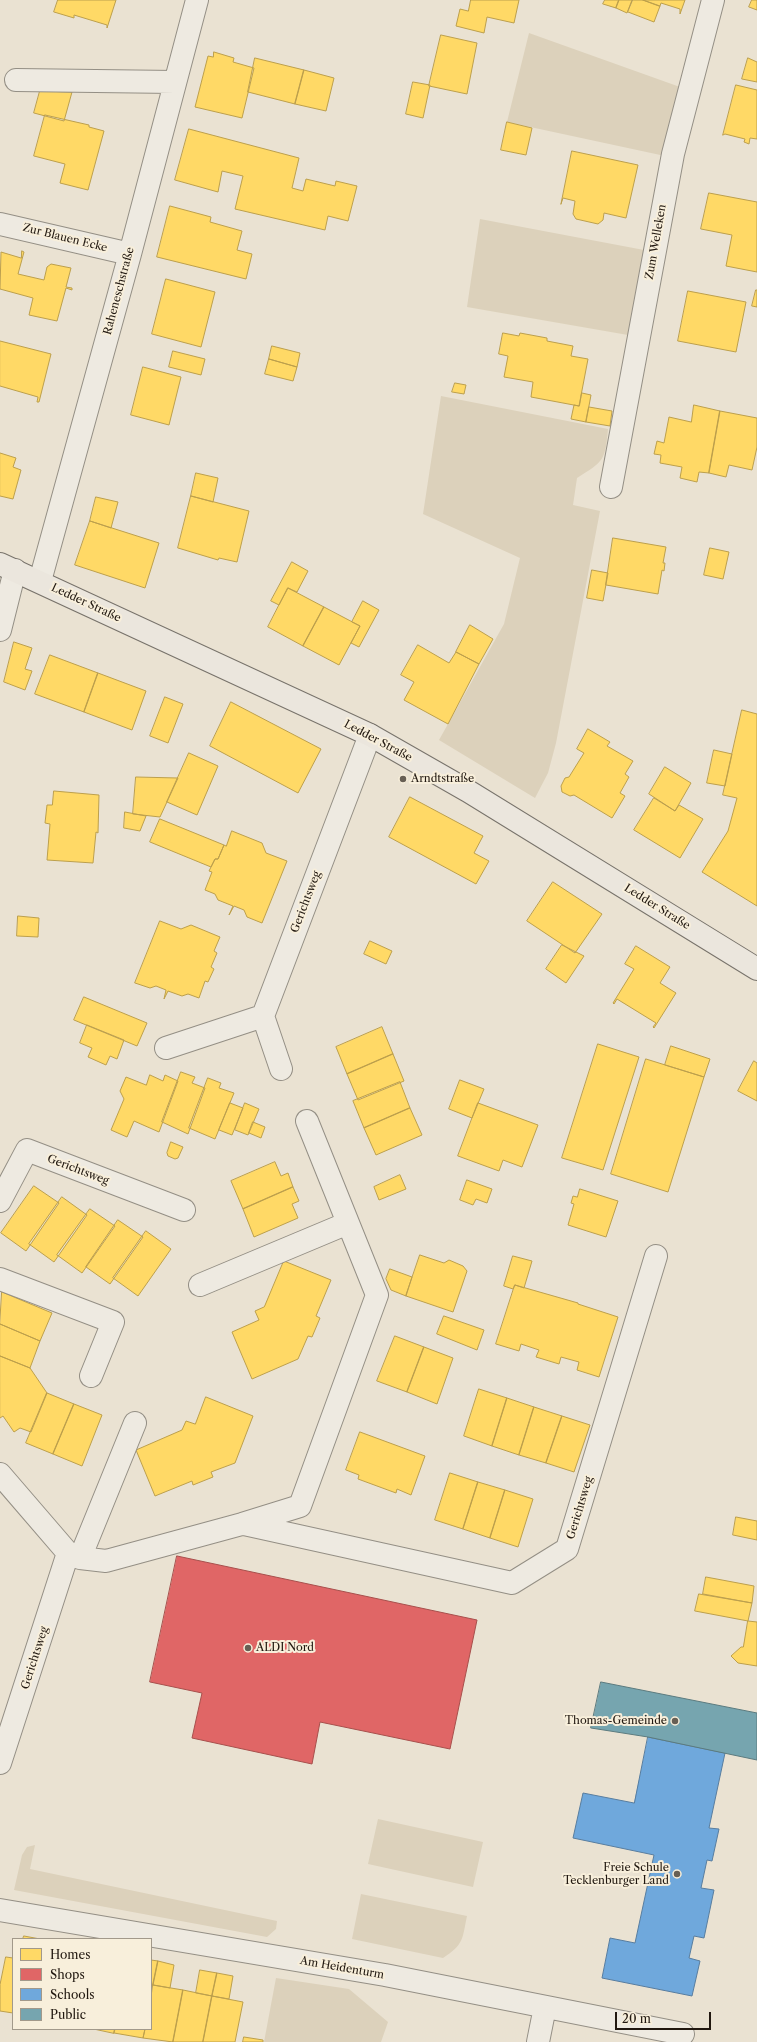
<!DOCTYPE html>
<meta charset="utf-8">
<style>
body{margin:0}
#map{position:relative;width:757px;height:2042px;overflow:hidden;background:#eae2d2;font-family:"Libre Caslon Text",serif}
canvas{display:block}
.legend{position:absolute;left:12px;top:1938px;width:140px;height:92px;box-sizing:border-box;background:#f8efdb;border:1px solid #a2998a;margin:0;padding:5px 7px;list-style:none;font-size:12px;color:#211810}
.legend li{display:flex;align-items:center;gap:8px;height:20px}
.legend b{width:20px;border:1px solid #a2998a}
.scale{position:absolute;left:615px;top:2012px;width:96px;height:18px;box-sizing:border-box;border:2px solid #211810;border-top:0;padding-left:5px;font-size:12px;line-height:14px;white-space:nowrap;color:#211810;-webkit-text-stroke:3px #f8efdb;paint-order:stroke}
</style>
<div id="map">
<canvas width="757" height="2042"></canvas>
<ul class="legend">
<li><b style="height:11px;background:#ffd966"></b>Homes</li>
<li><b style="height:11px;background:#e06666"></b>Shops</li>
<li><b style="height:11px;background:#6fa8dc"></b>Schools</li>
<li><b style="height:11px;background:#76a5af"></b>Public</li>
</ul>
<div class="scale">20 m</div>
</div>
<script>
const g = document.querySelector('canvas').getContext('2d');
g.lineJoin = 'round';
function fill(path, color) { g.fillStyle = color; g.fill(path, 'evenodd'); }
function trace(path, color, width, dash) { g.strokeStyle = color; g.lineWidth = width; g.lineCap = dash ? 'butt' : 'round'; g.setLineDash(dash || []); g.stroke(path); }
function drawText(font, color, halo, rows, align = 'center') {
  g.font = font + ' "Libre Caslon Text",serif'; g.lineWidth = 4; g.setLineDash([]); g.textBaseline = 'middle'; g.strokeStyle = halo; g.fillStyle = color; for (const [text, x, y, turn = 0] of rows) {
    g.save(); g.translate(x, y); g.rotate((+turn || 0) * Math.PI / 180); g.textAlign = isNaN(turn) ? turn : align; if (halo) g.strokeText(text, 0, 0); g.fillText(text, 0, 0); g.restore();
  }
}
fill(new Path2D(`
 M529,33l151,54 -15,69 -158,-34z
 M480,219l164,31 -16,85 -161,-28z
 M441,396l167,33c-3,32 -4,32 -31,49l-4,27 27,6 -44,232 -8,30 -13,25 -96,-58 65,-116 16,-66 -97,-44z
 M378,1819l105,23 -10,45 -105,-23z
 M35,1845l-5,24 247,52 -1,8 -9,8 -253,-47 8,-35 5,-8z
 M361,1894l106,22c-5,24 -3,28 -24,42l-91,-19z
 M276,1978l73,11 39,33 -7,20h-117z`), '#dcd1bb');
const homes = new Path2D(`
 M58,0h58l-9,28v-3l-33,-10v3l-20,-6z
 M471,0h48l-5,23 -27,-6 -3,16 -28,-7 4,-17 8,2z
 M605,0h14l-3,8 -13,-4z
 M619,0h13l-5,13 -11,-5z
 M633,0h10l17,6 -6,16 -26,-10z
 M643,0h42l-5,14v-5l-19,-6 -1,3z
 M752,0h5v10l-8,-3z
 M441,35l36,8 -10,51 -38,-8z
 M214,52l20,6 -1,4 21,6 -12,50 -47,-11 13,-51 5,1z
 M255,58l49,12 -9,34 -47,-12z
 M748,58l9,4v20l-15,-3z
 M304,70l30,8 -8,33 -31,-7z
 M413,82l17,3 -7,33 -17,-4z
 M736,85l21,5v49l-7,-1 -1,6 -5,-2 1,-3 -20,-5 -2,1z
 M40,91l32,1 -8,29 -30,-8z
 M45,115l44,10v2l15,4 -16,59 -28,-7 5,-19 -31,-8z
 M507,122l25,6 -6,27 -25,-5z
 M189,129l110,29 -7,30 11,3 3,-12 29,7 1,-5 21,5 -9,35 -20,-5 -3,14 -90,-21 8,-33 -21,-5 -4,21 -43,-12z
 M572,151l66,14 -12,53 -22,-5 -1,7 -5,4 -22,-5 -3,-5 2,-13 -12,-3 -2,6z
 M709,193l48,9v70l-31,-6 6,-31 -31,-6z
 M170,206l41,11 -1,5 32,9 -5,19 15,4 -6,25 -89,-22z
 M22,251l2,1 -6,22 26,6 3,-13 4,-3 20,4 -5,19 6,1v2l-6,-2 -9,33 -28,-6 4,-17 -33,-9 1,-37 20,6z
 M166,279l49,13 -14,55 -49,-13z
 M756,290h1v17l-5,-1z
 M688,291l58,11 -10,50 -58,-11z
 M503,333l16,3 1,-3 27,5v3l26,5 -2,10 17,3 -9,47 -48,-9 2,-15 -29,-5 4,-21 -9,-2z
 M0,341l51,13 -12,48h-2l1,-5 -38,-11z
 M272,346l28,7 -3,14 -28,-8z
 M173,351l32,8 -4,16 -32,-8z
 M269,359l28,8 -4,14 -28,-7z
 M143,367l38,10 -12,48 -38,-10z
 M455,383l11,2 -2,9 -12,-2z
 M582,393l9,2 -5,27 -15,-3 3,-14 5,1z
 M694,405l26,6 -11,62 -10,-1 -2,10 -17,-4 2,-11 -22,-4 1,-8 -7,-1 3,-13 7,2 5,-26 22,5z
 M589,407l23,4 -2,15 -24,-4z
 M720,411l37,7v29l-5,23 -23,-5 -3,12 -17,-4z
 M0,453l16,5 -3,9 8,3 -8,29 -13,-3z
 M196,473l22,5 -5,24 -22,-6z
 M191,496l58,15 -12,51 -18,-4 -1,2 -40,-12z
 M96,497l22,5 -7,26 -21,-7z
 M90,521l69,22 -14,45 -70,-23z
 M613,538l53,9 -3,16h2l-1,8 -2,-1 -4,24 -52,-9z
 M710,548l19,4 -6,27 -19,-4z
 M292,562l16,9 -11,21 -9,-4 -9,17 -8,-4z
 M592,570l16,3 -5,28 -16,-3z
 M288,588l36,19 -21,39 -35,-19z
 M363,601l16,9 -20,37 -8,-4 9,-17 -8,-4z
 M324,607l36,19 -21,39 -36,-19z
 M470,625l23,14 -14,25 -23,-12z
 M14,642l18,6 -7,21 7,2 -7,19 -21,-8z
 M418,645l31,18 7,-11 23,12 -31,60 -44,-24 10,-18 -13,-7z
 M50,655l48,18 -14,39 -49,-18z
 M98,673l48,18 -14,39 -48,-18z
 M165,697l18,7 -15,39 -18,-7z
 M231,702l90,47 -23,44 -88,-47z
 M742,710l15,4v192l-55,-34 26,-41 9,-33 -14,-3z
 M588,729l22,13 -3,4 26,15 -8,13 4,3 -9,16 5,3 -13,22 -38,-23 -4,1 -8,-4 -1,-6 4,-8 4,-1 15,-24 -7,-4z
 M714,750l18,4 -7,32 -18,-3z
 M189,753l29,13 -21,49 -30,-13z
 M665,767l26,16 -16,28 -26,-17z
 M136,777l42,1 -18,39 -27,-3z
 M54,791l45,4 -1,38 -2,-1 -3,31 -46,-3 3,-36 -5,-1 2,-18h5z
 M410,797l73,39 -9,17 15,8 -13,23 -87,-47z
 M654,798l21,13 4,-6 24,14 -23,39 -46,-28z
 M125,812l21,4 -6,15 -16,-3z
 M160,819l64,26 -6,14h-3l-4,8 -61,-25z
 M232,831l30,12 4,10 21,8 -25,62 -15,-6 -3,-7 -10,-4 -5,9 4,-9 -15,-6 -3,-6 -10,-4 7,-18 -3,-1 6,-12h3l6,-14 2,1z
 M553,882l49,32 -27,39 -48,-32z
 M18,916l21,2 -1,19 -21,-1z
 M160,921l21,8 10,-4 29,12 -6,14 3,2 -6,14 3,2 -6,13 -3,-1 -6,17 -11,-4 -6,2 -14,-5 -4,8 2,-9 -10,-4 -6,2 -15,-5z
 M370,941l22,10 -6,13 -22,-10z
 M562,945l22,11 -18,27 -20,-14z
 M636,946l34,21 -10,16 16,10 -22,35 -1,-1 3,-4 -39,-24 -3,5 -1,-1 21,-34 -9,-5z
 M84,997l63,26 -10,23 -63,-26z
 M87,1025l37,15 -7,19 -7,-3 -4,9 -18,-8 4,-9 -12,-5z
 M382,1027l11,27 -46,20 -11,-27z
 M598,1044l41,13 -36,113 -41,-12z
 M671,1046l39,13 -6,18 -39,-12z
 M393,1054l11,27 -46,19 -11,-26z
 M646,1059l58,18 -36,115 -57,-18z
 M754,1061l3,2v38l-19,-10z
 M181,1072l14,5 -3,6 13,5 -17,46 -26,-12z
 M150,1075l13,6 2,-6 13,6 -19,51 -25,-11 -7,16 -16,-7 13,-31 -4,-8 6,-14 20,8z
 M208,1078l13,5 -2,5 15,5 -19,46 -26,-11z
 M460,1080l24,9 -12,29 -23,-9z
 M400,1082l10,26 -46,20 -11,-27z
 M230,1103l13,5 -11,27 -13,-5z
 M245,1103l14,6 -11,26 -13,-5z
 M478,1103l60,22 -16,42 -19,-7 -4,11 -41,-15z
 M410,1108l12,27 -46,20 -12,-27z
 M253,1122l12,5 -4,11 -12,-5z
 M171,1142l12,5 -5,11 -3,1 -7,-3 -1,-3z
 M275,1162l6,14 7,-3 5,14 -50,22 -12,-28z
 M400,1175l6,14 -27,11 -5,-13z
 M467,1180l25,9 -5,14 -11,-4 -3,6 -13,-5z
 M34,1186l25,17 -33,48 -25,-18z
 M293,1187l6,14 -7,3 6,14 -44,19 -11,-28z
 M580,1189l38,12 -12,36 -38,-12 6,-21 -3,-1 2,-7 4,1z
 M62,1197l25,18 -33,47 -25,-18z
 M90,1209l25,17 -33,47 -25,-18z
 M118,1220l25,17 -33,47 -24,-17z
 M146,1231l25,18 -33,47 -25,-18z
 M420,1255l24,8 5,-3 14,6 4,5 -14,41 -47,-16z
 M513,1256l19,5 -8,27 -9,-3 -2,4 -9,-3z
 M284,1261l47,19 -15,36 4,2 -8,19 -4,-1 -10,23 -46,20 -20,-47 27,-12 -4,-9 9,-4z
 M390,1269l22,8 -6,19 -15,-6 -5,-11z
 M515,1285l63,18v1l40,13 -19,60 -22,-7 2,-8 -18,-5 -2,7 -23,-7 3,-7 -18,-6 -2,7 -23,-7z
 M2,1292l50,21 -12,28 -40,-17z
 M444,1316l40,14 -7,20 -40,-16z
 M0,1324l40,17 -10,27 -30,-12z
 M395,1336l29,11 -17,45 -30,-11z
 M424,1347l29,11 -16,46 -30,-12z
 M0,1356l30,12 17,25 -16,39 -11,-4 -6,4 -11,-16 -3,2z
 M479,1389l28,9 -15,48 -28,-10z
 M47,1393l27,11 -21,50 -27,-11z
 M206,1397l47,19 -18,47 -24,9 2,5 -20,8 -1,-4 -37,15 -19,-46 46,-20 4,-9 9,3z
 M507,1398l27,9 -15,48 -27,-9z
 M74,1404l28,11 -20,51 -29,-12z
 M534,1407l28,9 -16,47 -27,-8z
 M562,1416l28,9 -16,47 -28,-9z
 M360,1432l65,24 -14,39 -14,-6 -1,4 -38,-14 1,-4 -13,-5z
 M450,1473l28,9 -15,47 -28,-9z
 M478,1482l27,8 -15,48 -27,-9z
 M505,1490l28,9 -15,48 -28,-9z
 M736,1517l21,4v19l-24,-5z
 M706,1577l48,9 -2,17 -49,-9z
 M699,1594l53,9 -4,18 -53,-10z
 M748,1621l9,1v44l-19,-3 -7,-7 10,-9h2z
 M24,1936l16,3h-17z
 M6,1957l7,1v55l-13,-2v-26z
 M151,1960l7,1 -5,24 -2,-1z
 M158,1961l16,4 -4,23 -17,-3z
 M200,1970l17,3 -5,23 -16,-3z
 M217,1973l16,3 -4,23 -17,-3z
 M153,1985l30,5 -10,52 -30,-4 2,-9h6v-32z
 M183,1990l29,6 -9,46h-30z
 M212,1996l31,6 -8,40h-32z
 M94,2029h21l-1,4z
 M115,2029h30l-2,9 -29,-5z
 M244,2037l19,3v2h-20z`);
fill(homes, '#ffd966');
trace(homes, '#bc9f4c', 1);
const shops = new Path2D(`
 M177,1556l300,64 -27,129 -130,-27 -8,42 -120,-26 10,-45 -52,-11z`);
fill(shops, '#e06666');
trace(shops, '#a74f4c', 1);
const schools = new Path2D(`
 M648,1737l77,16 -16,75 10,1 -7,32 -5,-1 -6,28 13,2 -10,48 -10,-2 -5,22 11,3 -8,35 -90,-18 8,-40 25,5 19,-88 -81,-17 10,-45 51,10z`);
fill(schools, '#6fa8dc');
trace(schools, '#587d9f', 1);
const public = new Path2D(`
 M601,1682l156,31v47l-109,-23 -57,-9z`);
fill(public, '#76a5af');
trace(public, '#5c7b7f', 1);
const minor = new Path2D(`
 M16,80l159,2
 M0,224l130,30
 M611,487l62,-333 40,-154
 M40,581l90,-327 67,-254
 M0,630l15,-60
 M166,1048l97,-32
 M281,1069l-18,-53 107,-281
 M0,1201l27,-51 157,60
 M0,1279l113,43 -22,54
 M200,1285l148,-62
 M0,1474l68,79 12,5 26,3 136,-37 58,-18 77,-211 -70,-174
 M244,1524l268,59 55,-34 89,-293
 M80,1558l55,-135
 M0,1763l68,-210
 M0,1910l385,65 298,59
 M538,2042l7,-35`);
const major = new Path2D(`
 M0,564l370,171 98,56 289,178`);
trace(minor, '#948f85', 24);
trace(major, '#78736b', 24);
trace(minor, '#eeeae1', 22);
trace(major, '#ebe6dd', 22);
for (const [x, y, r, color] of [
 [403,779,4,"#675f54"],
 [248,1648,4,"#675f54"],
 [675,1721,4,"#675f54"],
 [677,1874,4,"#675f54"]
]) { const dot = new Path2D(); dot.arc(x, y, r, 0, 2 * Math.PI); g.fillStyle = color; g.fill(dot); trace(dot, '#f8efdb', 1.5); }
drawText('11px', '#211810', '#f8efdb', [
 ["Zur Blauen Ecke",65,238,14],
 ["Zum Welleken",656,242,-80],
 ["Raheneschstraße",119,291,-75],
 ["Ledder Straße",86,603,25],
 ["Ledder Straße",378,741,28],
 ["Gerichtsweg",306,902,-69],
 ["Ledder Straße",657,907,32],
 ["Gerichtsweg",78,1170,21],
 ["Gerichtsweg",580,1508,-73],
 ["Gerichtsweg",35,1658,-72],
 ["Am Heidenturm",342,1968,10]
]);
drawText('11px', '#211810', '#f8efdb', [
 ["Arndtstraße",411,779],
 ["ALDI Nord",256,1648],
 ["Thomas-Gemeinde",667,1721,"right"],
 ["Freie Schule",669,1868,"right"],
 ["Tecklenburger Land",669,1881,"right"]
], 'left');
</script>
